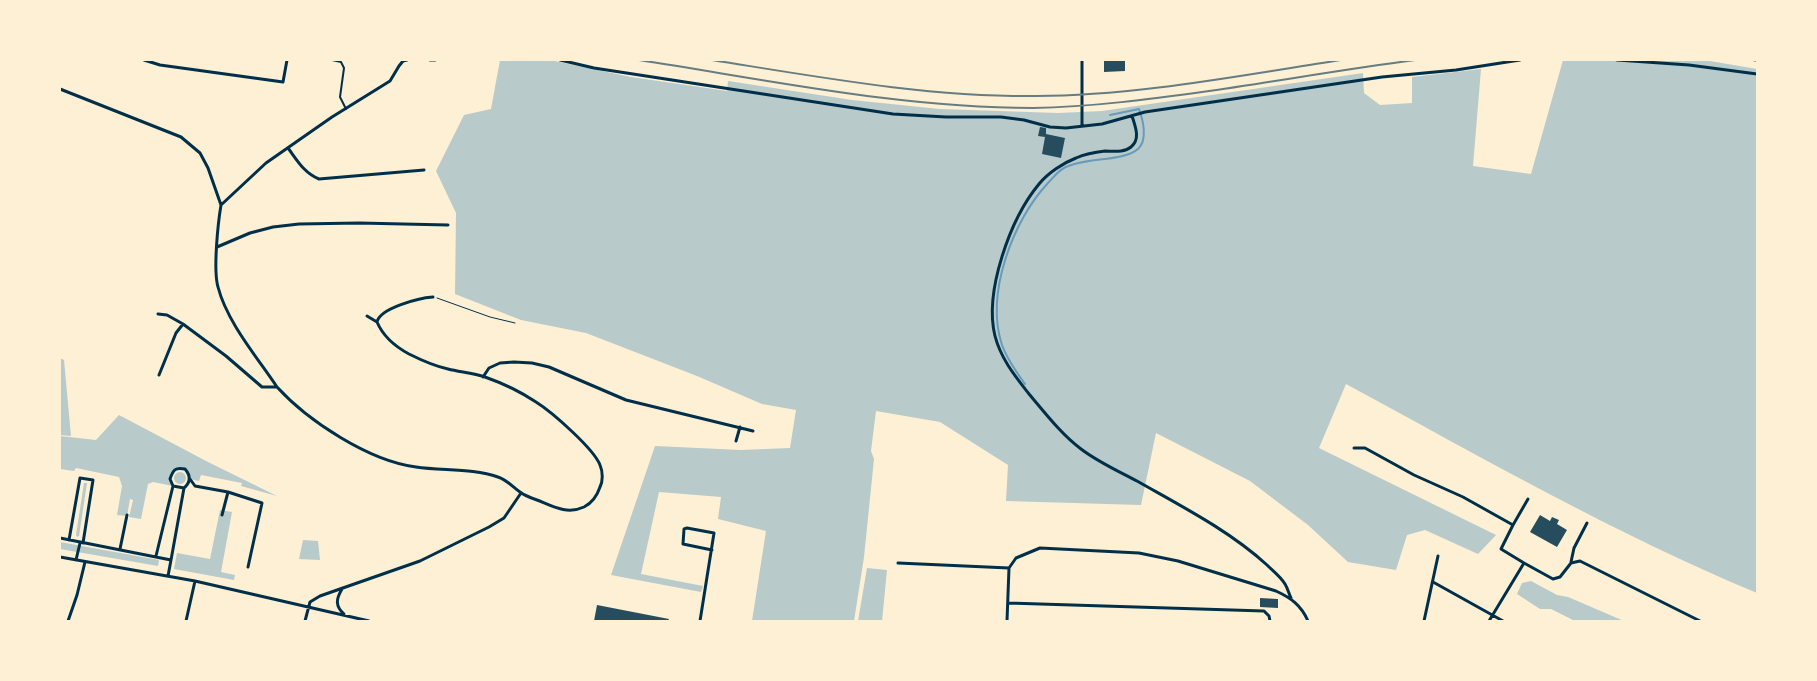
<!DOCTYPE html>
<style>
body{margin:0}
#map{position:relative;width:1817px;height:681px;overflow:hidden;background:#fdf0d5;font-family:"Fira Sans Condensed",sans-serif}
canvas{display:block}
.frame{position:absolute;inset:0;border:61px solid #fdf0d5;pointer-events:none}
</style>
<div id="map">
<canvas width="1817" height="681"></canvas>
<div class="frame"></div>
</div>
<script>
const g = document.querySelector('canvas').getContext('2d');
g.lineJoin = 'round';
function fill(path, color) { g.fillStyle = color; g.fill(path, 'evenodd'); }
function trace(path, color, width, dash) { g.strokeStyle = color; g.lineWidth = width; g.lineCap = dash ? 'butt' : 'round'; g.setLineDash(dash || []); g.stroke(path); }
fill(new Path2D(`
 M500,60h50l81,17 96,14 1,-10 124,19 88,9 118,4 44,-2 261,-38 1,20 16,12 32,-2v-26l69,-8 -8,97 58,8 32,-114h141l53,9v524c-142,-59 -276,-136 -411,-209l-27,64 177,87 -18,19 -53,-24 -18,5 -11,35 -48,-8 -40,-37 -58,-44 -94,-48 -15,72 -135,-4 2,-36 -68,-43 -64,-11 -5,40 3,8 -10,98 -10,64h-102l14,-90 -48,-12 3,-22 -62,-5 -18,82 62,12 -2,6 -90,-17 44,-129 86,4 49,-2 6,-38 -34,-6 -65,-28 -111,-43 -65,-13 -66,-26 1,-81 -20,-42 28,-56 27,-6z
 M60,358l4,2 7,76 -11,-1z
 M119,415l89,47 69,34 -36,-10 1,-3 -41,-8 -2,6 -9,-2 -5,-10 -8,-1 -7,11 3,7 -20,-4 -5,2 -7,35 -12,-2 4,-17 -3,-1 -3,17 -10,-1 5,-29 -3,-9 -43,-9 -2,3 -14,-2v-33l36,4z
 M174 478a6 6 0 1 1 12 0a6 6 0 1 1-12 0Z
 M84,483h3l-8,53 -2,1 -1,-2z
 M220,510l12,2 -11,60 14,3 -1,5 -60,-11 3,-16 33,6z
 M303,540l15,1 2,19 -21,-1z
 M60,542l99,18 -1,6 -98,-17z
 M867,568l20,2 -5,51h-24z
 M1531,581l26,14 11,2 56,24h-49l-24,-12h-11l-23,-15 5,-11z`), '#b9caca');
trace(new Path2D(`
 M1025,384c-8,-11 -18,-25 -23,-39 -17,-51 11,-125 46,-162 5,-5 10,-12 16,-15 20,-11 59,-6 74,-19 10,-9 5,-29 1,-40l-29,6`), '#669bbc', 2);
fill(new Path2D(`
 M1104,60h21v11l-21,1z
 M1040,127l6,1v6l19,4 -4,20 -19,-4 3,-17 -7,-1z
 M1540,515l10,6 2,-4 7,3 -2,4 10,6 -10,17 -27,-15z
 M1260,598l18,1v9l-18,-1z
 M597,605l72,14 -1,2h-74z`), '#264d5e');
trace(new Path2D(`
 M437,298l53,19 25,6`), '#003049', 1);
trace(new Path2D(`
 M332,60l9,2 3,6 -4,29 6,12`), '#003049', 2);
trace(new Path2D(`
 M144,60l16,5 123,17 4,-22
 M407,60l-4,1 -4,5 -9,15 -58,36 -66,46 -45,42c-3,18 -8,65 -3,82 9,35 39,70 59,100 31,34 92,74 139,80 26,4 57,1 82,10 9,3 15,10 22,15 5,4 11,6 17,8 15,6 30,15 47,7 8,-4 13,-11 16,-20 3,-6 3,-15 0,-22 -6,-16 -48,-53 -64,-63 -15,-10 -34,-19 -51,-25 -12,-4 -25,-5 -37,-8 -14,-3 -27,-9 -39,-15 -13,-7 -26,-18 -32,-32 3,-14 42,-24 56,-25
 M430,60h5
 M560,60l34,8 299,46 53,3h55l23,3 26,7 16,1 36,-4 43,-12 237,-35 74,-7 64,-10
 M1617,60l72,5 68,9
 M60,89l121,48 19,16 8,15 13,37
 M1132,116c3,10 9,23 -1,31 -7,6 -18,4 -26,4 -9,1 -20,3 -29,7 -13,5 -28,15 -37,26 -29,35 -55,108 -44,152 6,23 20,40 34,58 16,19 33,41 52,55 17,13 37,22 56,32 44,25 93,50 130,84 6,6 14,12 18,19 3,5 4,10 6,14
 M1082,126v-66
 M288,148c9,12 16,25 31,31l105,-9
 M217,247l33,-14 23,-6 26,-3 60,-1 89,2
 M158,314l9,1 16,9 43,32 36,31h15
 M367,316l10,6
 M159,375l17,-42 7,-9
 M483,377l6,-9 11,-5 14,-1 18,1 17,4 77,33 127,31
 M736,441l4,-14
 M1354,448h11l49,27 49,22 50,28 -12,24 23,14 29,16 7,-2 11,-14 9,-2 120,60
 M190,479l5,7 33,6 34,11 -14,64
 M222,515l6,-23
 M1513,525l15,-26
 M60,538l111,22 -3,16
 M69,540l11,-62 13,2 -10,63
 M120,549l7,-34
 M156,556l17,-70
 M60,557l135,24 174,40
 M76,560l4,-17
 M171,560l13,-72c7,-6 7,-12 1,-19 -10,-2 -12,1 -15,10l3,7 11,2
 M1571,562l3,-14 13,-25
 M898,563l111,5
 M1433,582l70,39
 M342,589c-6,10 -7,17 2,25
 M1008,603l256,8 5,5 1,5
 M68,621l9,-26 8,-33
 M186,621l9,-40
 M305,621l5,-19 10,-6 100,-35 69,-34 15,-9 17,-25
 M700,621l14,-88 -27,-5 -3,1 -1,15 29,6
 M1007,621l2,-53 7,-10 24,-10 99,5 39,8 98,30c15,7 25,14 32,30
 M1424,621l14,-65
 M1489,621l35,-58`), '#003049', 3);
trace(new Path2D(`
 M639,60c130,20 262,48 394,48 59,-1 118,-9 176,-17 69,-10 137,-22 206,-31
 M712,60c107,17 215,37 324,36 99,0 206,-21 305,-36
 M1753,60l4,1`), '#657d81', 2);
</script>
